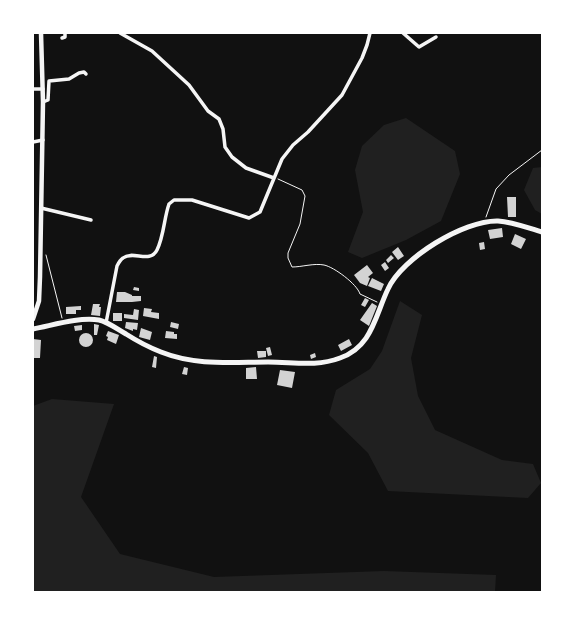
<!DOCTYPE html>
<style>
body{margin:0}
#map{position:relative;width:575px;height:625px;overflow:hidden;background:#111;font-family:Raleway,sans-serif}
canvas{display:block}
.frame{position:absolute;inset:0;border:34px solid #fff;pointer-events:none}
</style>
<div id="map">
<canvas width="575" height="625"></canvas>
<div class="frame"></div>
</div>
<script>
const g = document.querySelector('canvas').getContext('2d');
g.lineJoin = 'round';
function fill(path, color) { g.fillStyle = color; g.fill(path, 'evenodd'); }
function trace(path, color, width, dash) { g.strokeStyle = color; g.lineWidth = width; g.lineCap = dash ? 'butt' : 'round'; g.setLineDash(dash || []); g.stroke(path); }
fill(new Path2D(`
 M406,118l49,33 5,23 -19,47 -35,19 -44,18 -14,-6 15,-40 -8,-42 7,-24 22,-21z
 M542,167v47l-7,-4 -11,-20 9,-22z
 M400,301l22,14 -11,43 7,38 17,34 67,30 31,4 8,19 -13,15 -140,-7 -20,-38 -39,-38 7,-25 34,-21 12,-18z
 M52,399l62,5 -33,93 39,57 94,23 170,-6 112,4 -1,17h-462v-186z`), '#202020');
fill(new Path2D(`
 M507,197h9v20h-8z
 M502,228l1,9 -13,2 -2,-9z
 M515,234l11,5 -5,10 -10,-5z
 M484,242l1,7 -5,1 -1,-7z
 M398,247l6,9 -6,4 -6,-8z
 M391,255l3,3 -6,5 -2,-3z
 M385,262l4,6 -4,3 -4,-6z
 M367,265l6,8 -5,4 2,1 -3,8 -7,-3 -6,-8z
 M372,278l12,6 -3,7 -13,-5z
 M134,287l5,1v3l-6,-1z
 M117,292h8l7,3v7h-16z
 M132,296h9v5l-9,1z
 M365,298l4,2 -4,7 -4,-2z
 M372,303l5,3 -8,20 -9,-6z
 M93,304h7l-1,3h2l-1,9 -9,-1z
 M81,306v4h-5v4h-10v-7z
 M144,308l8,1 -1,3 8,1v6l-16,-3z
 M134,309l5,1 -1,10 -14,-2v-4l9,1z
 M113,313h9v8h-9z
 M126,322l12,1 -1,7 -4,-1v2l-8,-3z
 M171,322l8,2 -1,5 -8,-2z
 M94,324l5,1 -2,10h-3z
 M82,325v5l-7,1 -1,-5z
 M141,328l11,4 -2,8 -11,-3z
 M108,331l11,4 -3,9 -9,-4 1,-3 -2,-1z
 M166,331l8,1v2h3v5l-12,-1z
 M79 340a7 7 0 1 1 14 0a7 7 0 1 1-14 0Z
 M33,339l8,1 -1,18h-7z
 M349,339l3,6 -11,6 -3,-6z
 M270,347l2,8 -4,1 -2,-8z
 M257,351h9v6l-8,1z
 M315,353l1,4 -5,2 -1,-4z
 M154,356l3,1 -1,11 -4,-1z
 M184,367l4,1 -1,7 -5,-1z
 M256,367l1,12h-11v-11z
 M280,370l15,2 -3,16 -15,-3z`), '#d3d3d3');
trace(new Path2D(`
 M278,179l24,11 3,6 -5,28 -12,29v5l4,9c10,0 22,-4 32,-2 10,2 33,19 36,29l17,8
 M486,217l10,-28 13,-14 33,-25
 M46,255l16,63`), '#f5f5f5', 1);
trace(new Path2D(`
 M120,33l32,18 37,34 19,26 11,8 4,10 2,18 7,10 14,11 28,10
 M403,33l16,14 17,-10
 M62,38l3,-1v-4
 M33,89h10
 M43,102l5,-2 1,-19 20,-2 10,-6 5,-1 2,2
 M33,142l10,-2
 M41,208l50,12
 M106,323l11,-57c1,-2 3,-6 6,-8 10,-8 27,6 34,-8 7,-14 7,-32 12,-46l5,-4h18l57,18 11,-6 22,-53 11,-14 15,-13 34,-37 20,-37 5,-13 3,-12`), '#f5f5f5', 3.5);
trace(new Path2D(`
 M33,319l6,-18 1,-24 3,-175 -2,-69`), '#f5f5f5', 4.5);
trace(new Path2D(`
 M33,329c21,-4 45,-12 66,-9 9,2 18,9 27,14 11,7 22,13 35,18 35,14 71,10 107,10 26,0 48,5 72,-4 32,-11 35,-42 48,-69 14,-31 76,-69 110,-68 15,1 30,7 44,11`), '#f5f5f5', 5);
</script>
